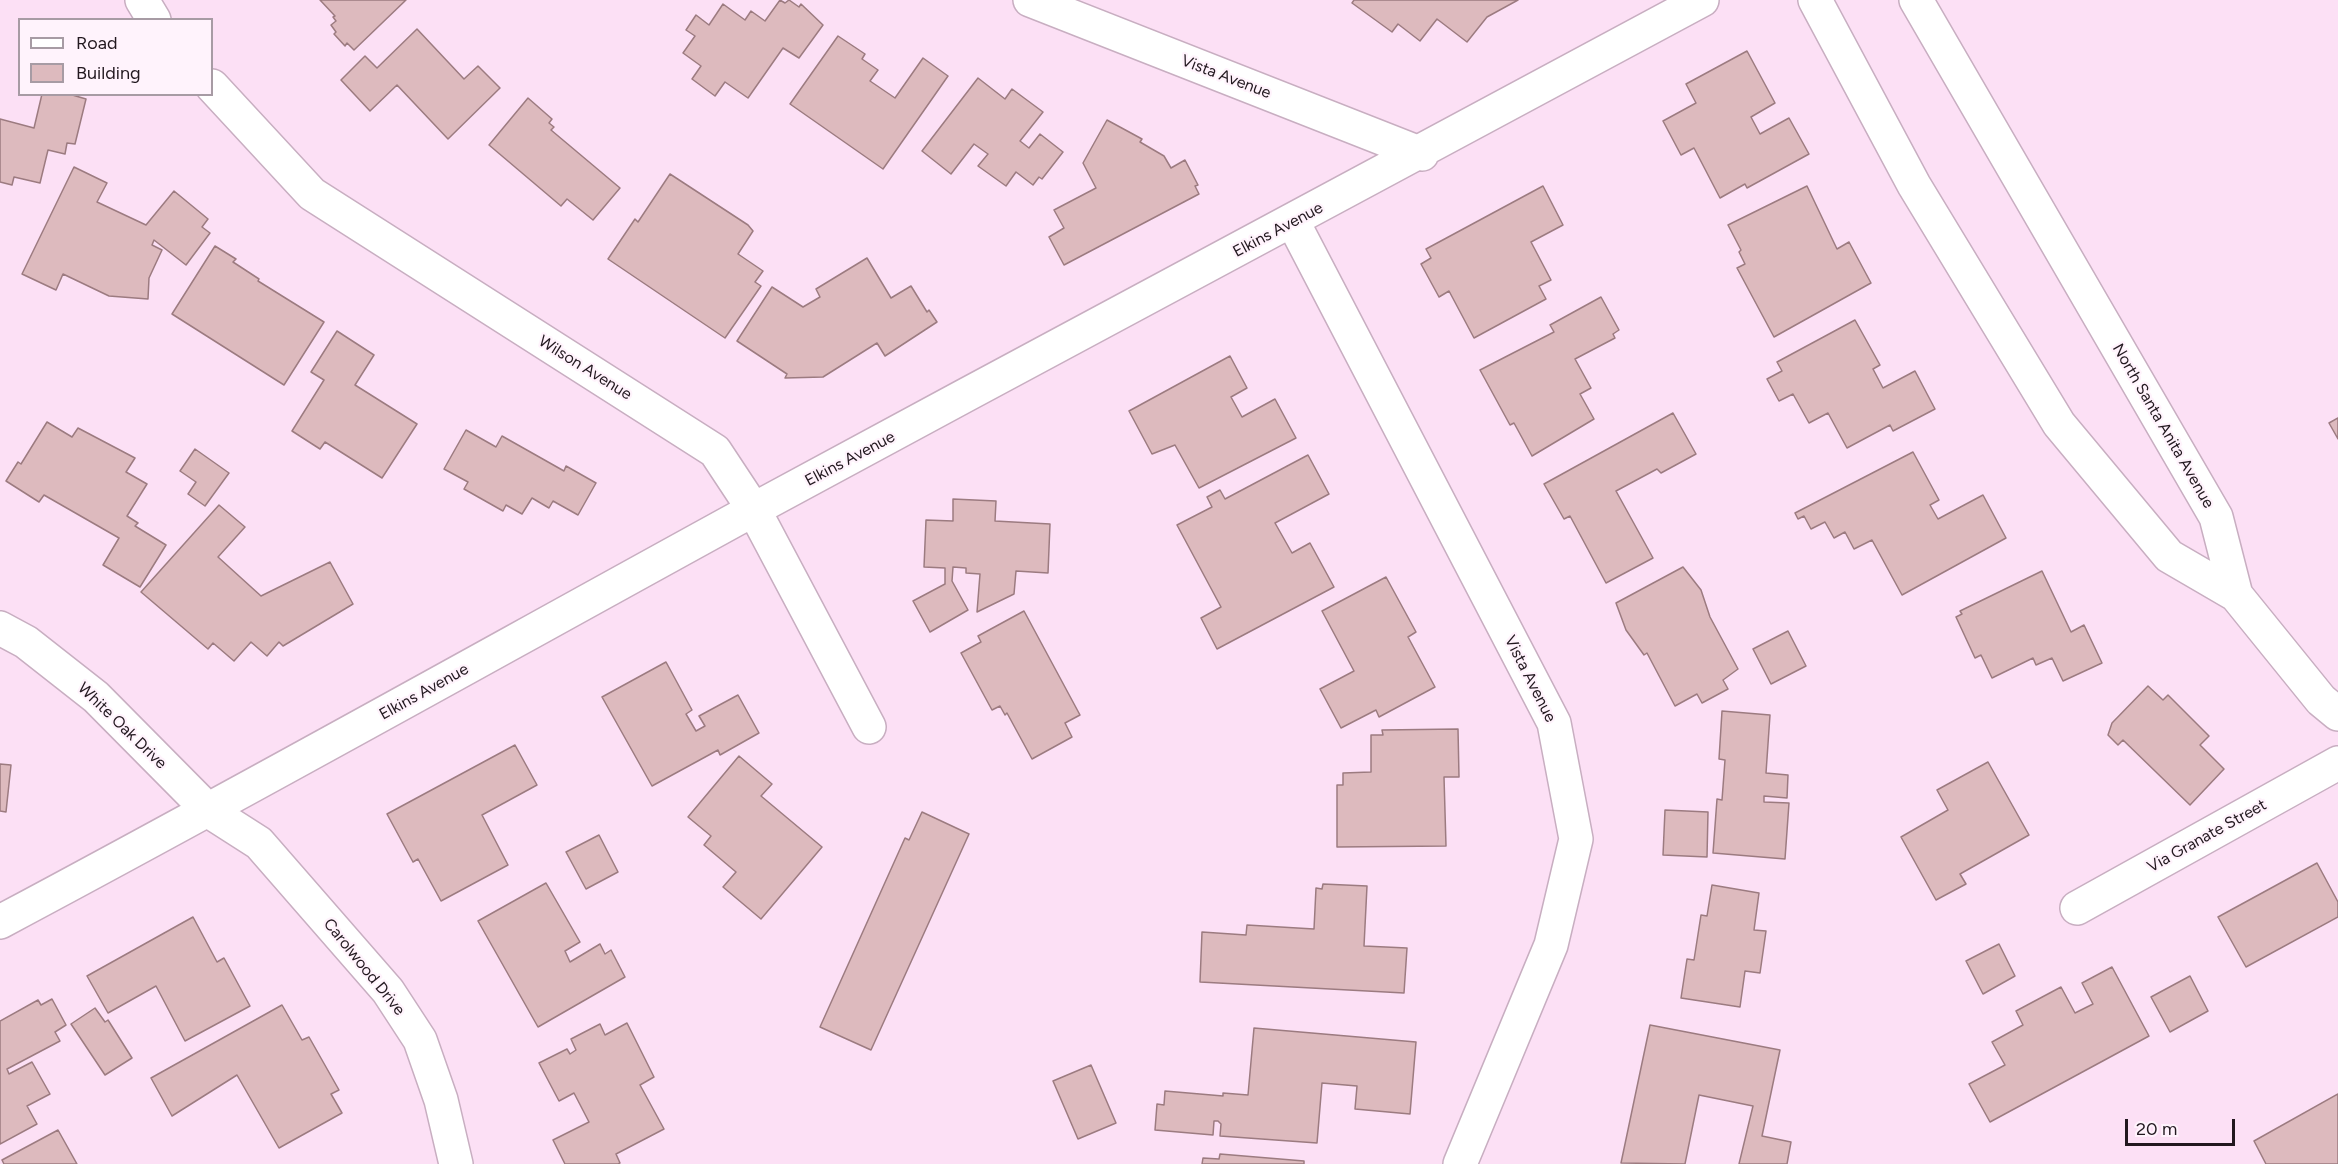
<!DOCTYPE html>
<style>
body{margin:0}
#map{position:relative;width:2338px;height:1164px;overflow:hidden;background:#fce0f5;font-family:Figtree,sans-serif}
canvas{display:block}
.legend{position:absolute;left:18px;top:18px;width:195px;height:78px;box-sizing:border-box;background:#fff3fc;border:2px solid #a79ba4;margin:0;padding:8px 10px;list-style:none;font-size:18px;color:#22181f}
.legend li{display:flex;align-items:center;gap:12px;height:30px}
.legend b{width:30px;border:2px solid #a79ba4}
.scale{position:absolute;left:2125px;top:1119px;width:110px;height:27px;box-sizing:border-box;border:3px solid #22181f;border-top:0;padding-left:8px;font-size:18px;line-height:21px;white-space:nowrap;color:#22181f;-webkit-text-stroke:4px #fff3fc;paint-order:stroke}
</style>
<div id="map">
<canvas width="2338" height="1164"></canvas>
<ul class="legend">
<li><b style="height:8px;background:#fff"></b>Road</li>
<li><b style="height:16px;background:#ddbabe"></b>Building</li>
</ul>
<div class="scale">20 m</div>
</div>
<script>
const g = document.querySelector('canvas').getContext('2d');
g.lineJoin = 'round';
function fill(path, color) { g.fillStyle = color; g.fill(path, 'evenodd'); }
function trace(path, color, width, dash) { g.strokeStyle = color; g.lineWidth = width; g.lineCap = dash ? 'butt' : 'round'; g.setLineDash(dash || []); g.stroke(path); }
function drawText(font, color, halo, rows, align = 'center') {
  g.font = font + ' Figtree,sans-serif'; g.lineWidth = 4.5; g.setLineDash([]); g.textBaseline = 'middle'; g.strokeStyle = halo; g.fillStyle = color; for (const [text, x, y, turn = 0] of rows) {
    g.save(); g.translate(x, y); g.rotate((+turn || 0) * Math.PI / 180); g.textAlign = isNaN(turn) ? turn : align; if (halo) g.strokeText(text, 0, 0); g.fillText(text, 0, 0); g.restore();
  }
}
const building = new Path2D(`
 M320,0h86l-52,50 -7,-7 -2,3 -11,-12 2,-2 -5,-7 5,-4 -3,-4 2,-1z
 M780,0l5,3 4,-3 10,7 2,-3 22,21 -24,33 -16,-10 -35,50 -23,-16 -10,14 -23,-17 9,-13 -18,-13 12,-17 -9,-6 10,-15 13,10 14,-21 22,16 6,-9 14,10z
 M1354,0h164l-31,17 -20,25 -30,-23 -17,22 -22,-17 -6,8 -40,-29z
 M417,29l47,50 14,-13 22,22 -52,51 -51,-54 -27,26 -29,-31 24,-24 12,12z
 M838,36l27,18 -3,5 16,11 -8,11 25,17 28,-40 25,18 -65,93 -93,-65z
 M1747,51l28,52 -24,14 9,17 29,-16 20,36 -62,34 -2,-4 -25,14 -26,-50 -13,7 -18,-34 33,-18 -10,-19z
 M978,78l27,21 7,-10 31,23 -23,29 9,7 11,-14 23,18 -21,27 -3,-2 -6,8 -17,-13 -10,14 -28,-20 10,-12 -14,-10 -23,30 -29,-23z
 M42,94h27l17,5 -11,45 -8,-1 -2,11 -17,-4 -8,33 -26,-6 -2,8 -12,-3v-63l34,9z
 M528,98l24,21 -3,4 5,4 -3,3 69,58 -27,32 -26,-21 -6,7 -72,-61z
 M1107,120l35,19 -2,3 24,14 7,12 14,-8 13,25 -3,1 4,8 -135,71 -15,-28 15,-9 -10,-18 42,-22 -13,-25z
 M74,167l33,16 -10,19 49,23 28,-34 34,28 -6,8 8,6 -24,32 -32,-25 -2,5 10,5 -13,28 -1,21 -39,-3 -46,-22 -7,16 -34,-16z
 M670,174l78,51 5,6 -15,23 25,17 -8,11 6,4 -36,52 -117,-79 27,-40 3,3z
 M1543,186l20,39 -32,17 20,38 -12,6 7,13 -72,39 -25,-47 -10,6 -18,-33 10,-6 -5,-9z
 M1807,186l30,63 12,-7 22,41 -97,54 -37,-69 8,-4 -6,-12 2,-2 -13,-25z
 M215,246l21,13 -3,3 26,17 -1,2 66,41 -40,63 -112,-71z
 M867,258l24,40 20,-12 16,26 2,-2 8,12 -52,34 -8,-13 -54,34 -38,1 2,-4 -50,-33 35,-54 31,20 17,-10 -4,-8z
 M1601,297l18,33 -6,4 2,4 -40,21 16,29 -11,6 14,25 -62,37 -18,-33 -4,2 -30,-55 74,-38 -4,-7z
 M1855,320l25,45 -7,4 10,19 32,-17 20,38 -42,22 -3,-6 -43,23 -19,-35 -19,10 -16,-29 -14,7 -12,-22 15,-8 -5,-9z
 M337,331l37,24 -19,30 62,39 -35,54 -57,-36 -5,7 -28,-18 32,-51 -13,-8z
 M1230,356l17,32 -16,9 11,20 33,-18 21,39 -97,50 -24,-43 -23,9 -23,-43z
 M1673,413l23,41 -35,19 -4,-4 -41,22 37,67 -47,25 -36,-67 -6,3 -20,-35z
 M2338,418v21l-9,-16z
 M47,422l25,15 6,-9 57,30 -9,14 21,12 -20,32 11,7 -3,3 31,19 -26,42 -37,-22 16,-27 -75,-43 -5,7 -33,-21 12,-19 3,2z
 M466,430l30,17 6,-11 62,35 2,-5 30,17 -18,32 -25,-14 -4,7 -17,-10 -10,16 -16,-9 -3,6 -39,-22 4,-7 -24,-13z
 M195,449l34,24 -24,33 -17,-12 8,-12 -16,-11z
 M1913,452l26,48 -9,5 8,14 45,-24 23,43 -104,57 -30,-55 -18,9 -9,-17 -11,6 -9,-16 -14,7 -7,-13 -6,3 -3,-6z
 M1308,455l21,39 -54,29 17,30 18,-10 24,44 -117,62 -16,-31 20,-11 -44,-82 35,-18 -5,-10 13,-7 5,9z
 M953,499l43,2 -1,20 55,3 -2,49 -32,-2 -2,23 -37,18 3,-38 -14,-1v-5l-13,-1 -1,14 16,29 -38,22 -17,-31 32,-17v-16l-21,-1 2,-47 27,1z
 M219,505l26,22 -27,30 43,39 69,-34 23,42 -70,42 -4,-4 -12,14 -16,-14 -17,19 -21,-18 -5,6 -67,-57z
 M1683,567l18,23 9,27 28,52 -15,11 5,9 -26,14 -5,-9 -22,12 -28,-53 -3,2 -18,-25 -10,-27z
 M2042,571l29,61 13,-7 18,38 -39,18 -11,-23 -16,7 -3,-7 -41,20 -11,-23 -6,3 -19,-41 6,-3 -2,-3z
 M1386,577l30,55 -8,5 27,50 -56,30 -3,-7 -35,18 -21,-39 34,-18 -32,-60z
 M1024,611l56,104 -15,8 7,14 -40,22 -25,-46 -2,2 -5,-9 -8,4 -31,-57 20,-11 -3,-6z
 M1788,631l18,35 -35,18 -18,-35z
 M666,662l26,48 -6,4 10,17 9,-5 -6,-10 39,-21 21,38 -39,22 -2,-5 -66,36 -50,-89z
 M2148,686l15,14 5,-5 41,41 -9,9 24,24 -34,36 -67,-65 -5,5 -10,-10 4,-12z
 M1722,711l48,4 -4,58 22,2 -1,23 -23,-2v6l25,1 -4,56 -72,-6 4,-54 5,1 3,-40 -6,-1z
 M1458,729l1,48h-15l2,69 -109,1v-62h6v-12l28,-1v-37h12l-1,-5z
 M515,745l22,40 -55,30 26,50 -67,36 -23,-42 -5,3 -26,-48z
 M739,756l33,28 -11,12 61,51 -61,72 -38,-32 13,-15 -32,-27 7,-9 -23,-19z
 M1988,762l41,73 -69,39 6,10 -30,16 -35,-63 47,-27 -11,-20z
 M0,764l11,1 -5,47 -6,-1z
 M1665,810l43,2 -1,45 -44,-2z
 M922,812l47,22 -98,216 -51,-23 85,-189 4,2z
 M599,835l19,37 -32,17 -20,-37z
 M2317,863l21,39v15l-92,50 -28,-50z
 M546,883l34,59 -15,9 5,11 30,-18 5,10 6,-4 14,27 -87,50 -60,-106z
 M1323,884l44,2 -3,60 43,2 -3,45 -204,-11 2,-50 44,3 1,-10 67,4 2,-41 6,1z
 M1712,885l47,8 -5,37 12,1 -6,42 -15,-2 -5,36 -59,-9 6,-39 7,1 7,-45 6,1z
 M193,917l24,45 7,-4 26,48 -65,35 -29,-55 -48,27 -21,-37z
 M1999,944l16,32 -32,18 -17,-33z
 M2112,967l37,69 -159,86 -21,-38 36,-19 -13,-23 31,-17 -7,-14 45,-24 14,26 18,-9 -11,-21z
 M2190,976l18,35 -38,21 -19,-35z
 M52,999l14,26 -11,7 5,9 -53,28 2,5 23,-12 18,32 -23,12 10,18 -37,20v-123l38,-21 3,5z
 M282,1005l20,35 7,-3 30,53 -8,4 11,19 -63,35 -42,-73 -65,41 -21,-38z
 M95,1008l10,14 3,-2 24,38 -27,17 -34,-51z
 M627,1023l27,54 -14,8 24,44 -48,25 4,9 -2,1h-53l-12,-24 36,-18 -15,-29 -15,8 -20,-38 28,-14 3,5 6,-4 -5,-11 29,-15 5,11z
 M1650,1025l130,25 -18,86 29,6 -4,22h-48l14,-58 -54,-11 -14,69 -64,-1z
 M1254,1028l162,14 -6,72 -55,-5 2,-23 -35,-3 -5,60 -97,-7 1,-12 -3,-3h-4l-1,14 -58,-5 2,-26 7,1 1,-14 58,5v-3l25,2z
 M1091,1065l25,58 -38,16 -25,-58z
 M2338,1094v70h-72l-12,-23z
 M58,1130l19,34h-73l-2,-4z
 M1220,1154l84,7v3h-102l1,-6 16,1z`);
fill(building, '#ddbabe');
trace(building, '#9c7b80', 1.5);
const minor = new Path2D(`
 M142,0l12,20
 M1030,0l392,154
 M1815,0l99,185 145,239 110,132 67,39 85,105 17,14
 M1916,0l300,517 20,78
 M212,86l100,108 403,257 39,59 115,217
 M1293,222l261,501 22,116 -25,106 -91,219
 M0,628l26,14 70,55 113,114 50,32 129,148 32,49 21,60 15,64
 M2077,908l261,-145
 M0,922c252,-134 501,-274 751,-411 316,-172 635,-338 951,-511`);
trace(minor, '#c8aec1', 36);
trace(minor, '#fff', 33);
drawText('16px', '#22181f', '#fff3fc', [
 ["Vista Avenue",1226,77,21],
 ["Elkins Avenue",1278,230,-28],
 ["Wilson Avenue",585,368,32],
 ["North Santa Anita Avenue",2163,426,60],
 ["Elkins Avenue",850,459,-28],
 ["Vista Avenue",1530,679,63],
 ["Elkins Avenue",424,692,-29],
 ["White Oak Drive",122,726,44],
 ["Via Granate Street",2207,836,-29],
 ["Carolwood Drive",364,967,51]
]);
</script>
